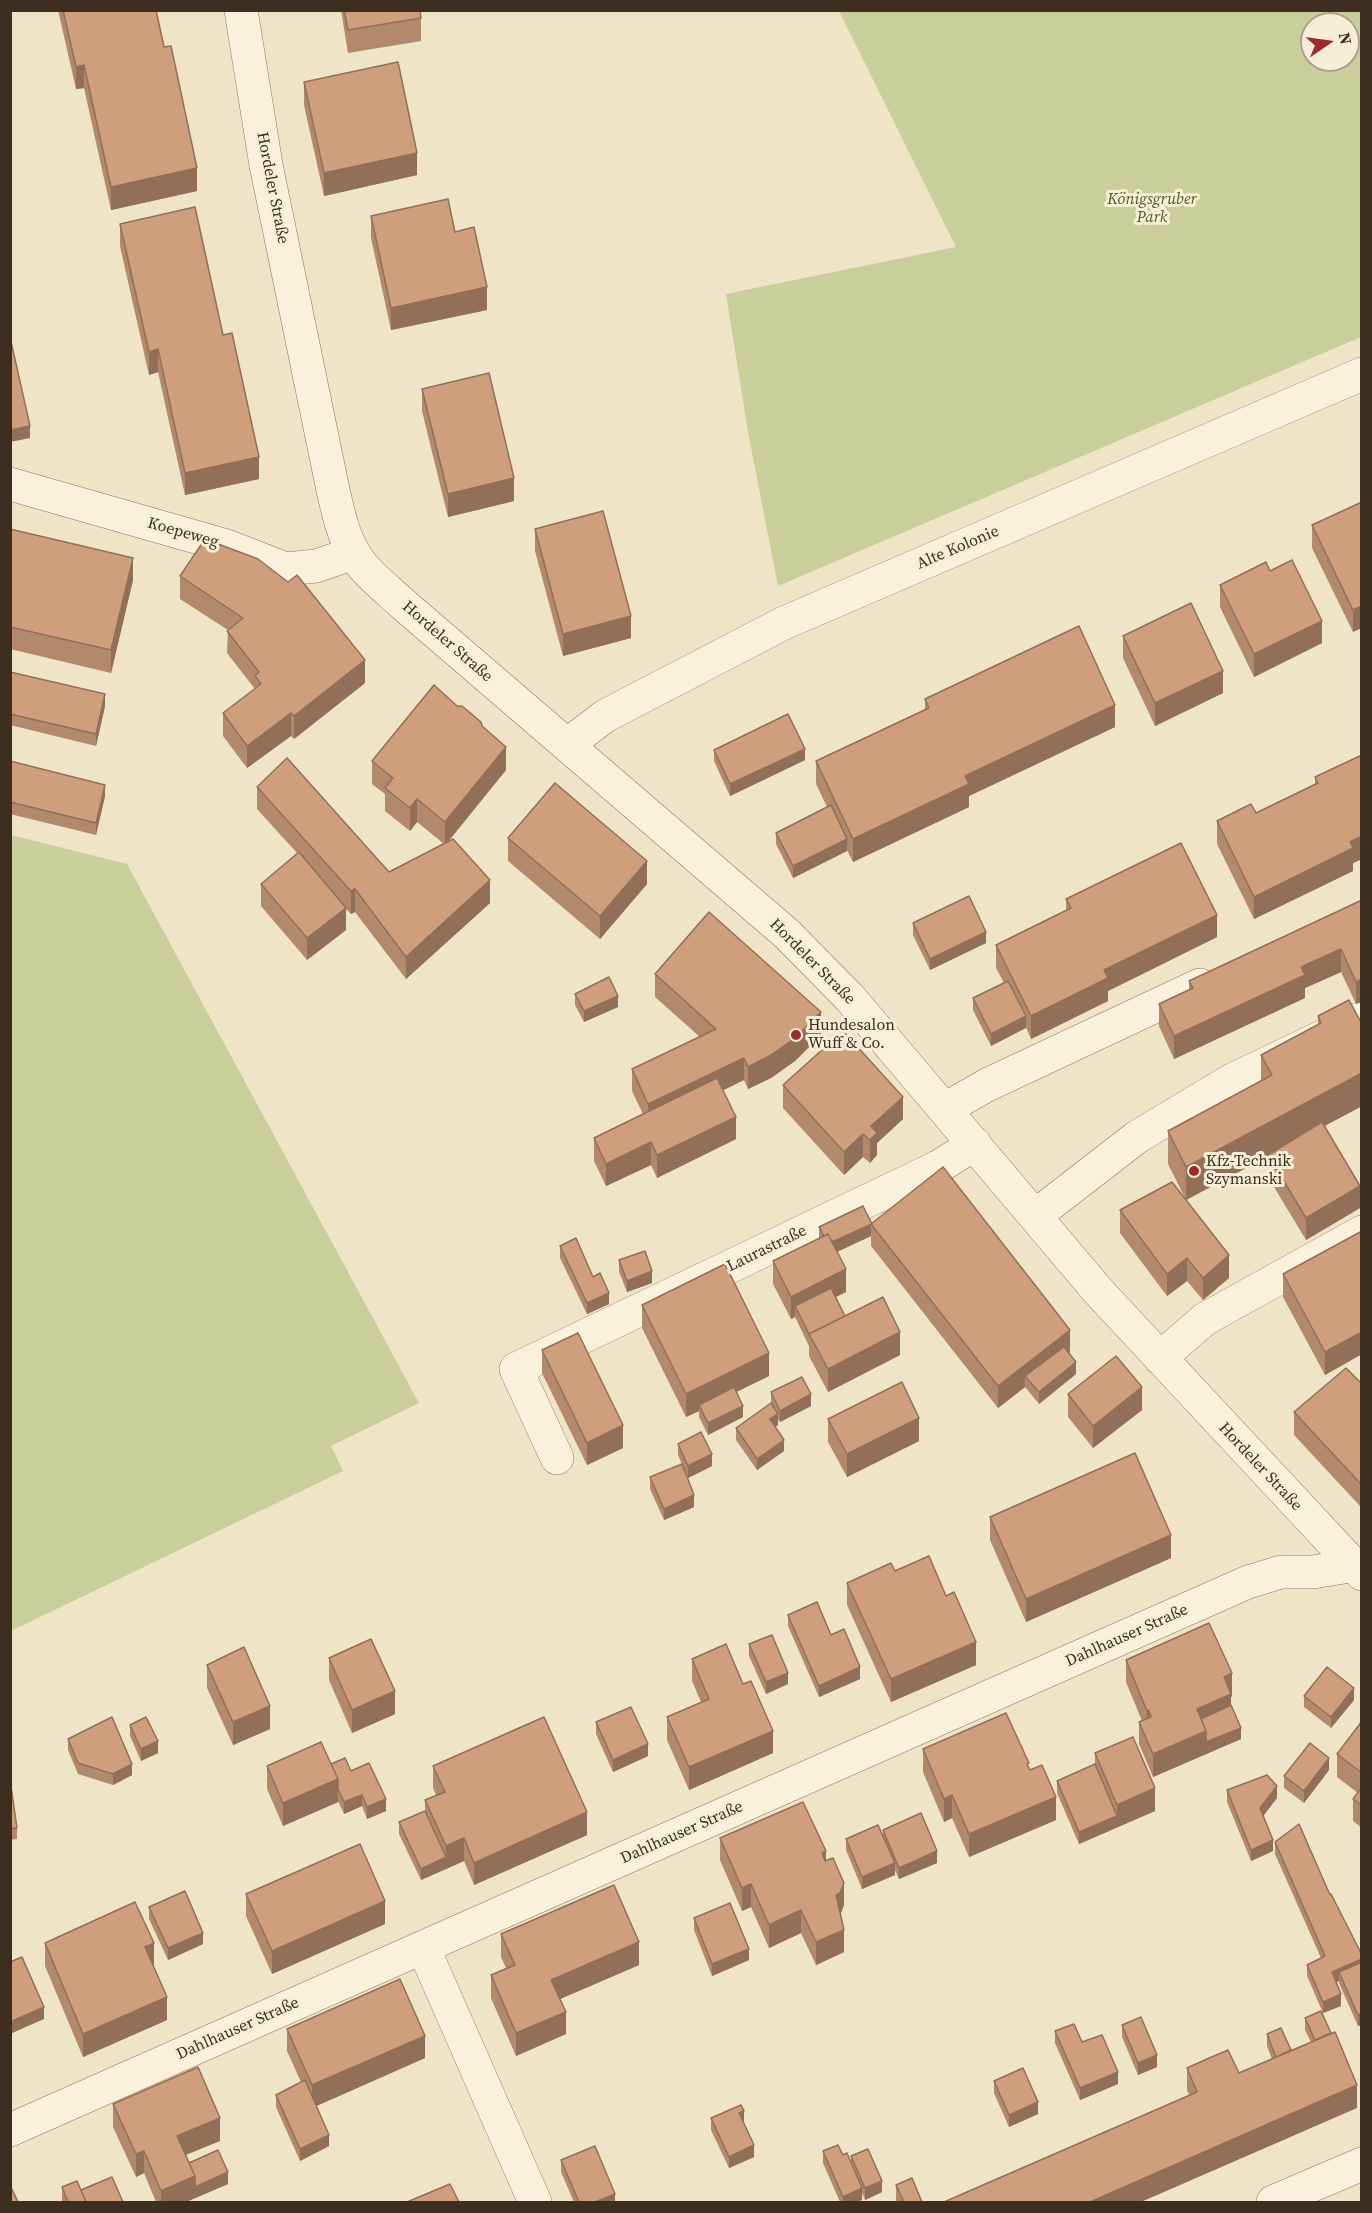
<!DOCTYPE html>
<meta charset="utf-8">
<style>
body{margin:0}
#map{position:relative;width:1372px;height:2213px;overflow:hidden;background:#f0e4c8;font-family:"Source Serif 4",serif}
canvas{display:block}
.frame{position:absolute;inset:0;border:12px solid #3d2e20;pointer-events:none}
.north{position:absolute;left:1300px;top:12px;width:60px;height:60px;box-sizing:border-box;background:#f7eed8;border:2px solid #ada18e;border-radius:50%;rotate:77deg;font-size:16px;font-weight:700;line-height:24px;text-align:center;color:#3d2e20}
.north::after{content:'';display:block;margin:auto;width:21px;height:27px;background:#9e2a2b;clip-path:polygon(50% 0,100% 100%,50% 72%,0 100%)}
</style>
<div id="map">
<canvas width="1372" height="2213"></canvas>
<div class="frame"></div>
<div class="north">N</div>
</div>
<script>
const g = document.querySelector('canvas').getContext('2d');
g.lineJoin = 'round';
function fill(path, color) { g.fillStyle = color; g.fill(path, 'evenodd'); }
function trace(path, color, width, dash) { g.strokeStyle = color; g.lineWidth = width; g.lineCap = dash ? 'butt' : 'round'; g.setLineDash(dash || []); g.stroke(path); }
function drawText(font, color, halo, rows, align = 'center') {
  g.font = font + ' "Source Serif 4",serif'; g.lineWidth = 6; g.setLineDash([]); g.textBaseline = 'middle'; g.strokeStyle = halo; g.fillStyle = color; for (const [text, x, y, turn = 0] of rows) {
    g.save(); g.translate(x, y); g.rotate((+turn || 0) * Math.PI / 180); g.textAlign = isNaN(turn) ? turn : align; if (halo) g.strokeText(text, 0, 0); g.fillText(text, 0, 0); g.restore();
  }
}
fill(new Path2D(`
 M839,11h522v326l-583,249 -30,-154 -22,-138 230,-47zM1312,24h36v36h-36z
 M11,835l116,29 292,539 -88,43 12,25 -332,160z`), '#c9cf9b');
const minor = new Path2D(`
 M241,10l25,155 67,325c5,21 9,42 20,62 11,20 34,37 51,53l383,329 63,64 249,294 263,282
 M10,484l217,62 59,23 30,-3 38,-13
 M567,745l38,-29 179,-93 578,-249
 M945,1109l42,-24 213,-100
 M1035,1216l102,-79 95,-57 130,-62
 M1160,1358l45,-39 157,-87
 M557,1458l-41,-89 422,-202 37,-23
 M423,1947l112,255
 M10,2130l1238,-548 33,-10h32l49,-8
 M1273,2202l89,-38`);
trace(minor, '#8d765c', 34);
trace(minor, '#faf1dc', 33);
fill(new Path2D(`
 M58,10h98l41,181 -86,19 -27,-122 -8,1z
 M341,10h79l1,8v23l-73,12z
 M304,82l113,93 -93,21 -20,-91z
 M371,216l84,16 32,78 -96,20 -20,-92z
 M120,224l103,111 36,144 -74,16 -27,-123 -9,3 -29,-129z
 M422,389l92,112 -66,16 -26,-106z
 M1362,502l-9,130 -41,-84v-23z
 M10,529l123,51 -22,93 -101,-24z
 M535,529l96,109 -68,18 -28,-105z
 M1270,571l52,72 -68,34 -34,-70v-22z
 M180,576l185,107 -71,56 -3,-3 -44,32 -24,-32v-23l32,-24 -28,-36 1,-23 -48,-31z
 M1123,636l100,57 -68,33 -32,-68z
 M10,672l95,34 -9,40 -86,-21z
 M925,699l190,28 -146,69v11l-116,55 -6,-12v1l-54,27 -17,-34v-11l51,-26 -11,-23v-23l109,-52z
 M482,726l24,44 -58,72 42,61 -84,76 -51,-67 -4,2 -5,-5v21l-39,30 -46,-54v-22l36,-31 -40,-44v-22l132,85 55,-28 -27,-22 -7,9 -25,-20v-17l-13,-10v-23z
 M714,750l91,10 -75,36 -16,-35z
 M1362,755v104l-9,4v8l-99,48 -37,-75v-23l39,-8 59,-29v-7z
 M10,761l95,35 -9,39 -86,-21z
 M508,838l139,46 -47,55 -92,-78z
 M1066,899l151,38 -109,54v10l-77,38 -5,-12 -35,19 -18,-36v-12l31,-15 -8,-15v-23l70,-34z
 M1362,900l-6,104 -15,-32 -36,16v10l-131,61 -15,-33v-22l30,-15v-8z
 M913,923l73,20 -56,27 -17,-35z
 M655,974l166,61 -26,26 -24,17 -23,11 -4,-9 -21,10 13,49 -79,39 -6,-13 -45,21 -12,-25v-23l49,-24 -11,-23v-22l68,-32 -45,-40z
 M575,994l43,13 -34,15 -9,-17z
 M1318,1016l44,8v82l-38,20 36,82 -54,32 -38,-63v-21l-82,44 -18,-36v-33l93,-50v-26l57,-30z
 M783,1085l120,34 -26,24v12l-7,8 -7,-6 -19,18 -61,-67z
 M1120,1210l109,68 -26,22 -16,-19 -20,15 -47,-63z
 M872,1223l198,129 -1,1 7,21 -37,30 -14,-17 -27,21 -127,-162v-10l-34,16 9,40 -11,5 10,19 55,39 -72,37 -19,-36v-10l-14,-29 -4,2 -18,-35v-23l46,-23v-11z
 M1362,1231v123l-37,21 -42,-78v-23z
 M560,1246l33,31 16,27 -22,10 -27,-56z
 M619,1260l33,23 -25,9 -8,-20z
 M642,1305l127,71 -33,16 7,25 -35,18 -9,-18v-6l-13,6 -44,-89z
 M542,1350l81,98 -36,17 -45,-92z
 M1362,1384l-2,122 -66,-71v-23z
 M771,1392l40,14 -31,16 -2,-3v6l-3,2 9,24 -27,19 -21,-30v-12l35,-24z
 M1068,1394l74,16 -49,38 -25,-31z
 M828,1419l91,22 -72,36 -19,-35z
 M678,1444l34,22 -24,12 -10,-23z
 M650,1477l44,30 -30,13 -14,-31z
 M990,1517l181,41 -145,64 -36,-82z
 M847,1583l129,82 -85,37 -44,-97z
 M788,1615l43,20 29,44 -41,18 -31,-71z
 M749,1644l39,40 -22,10 -17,-38z
 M329,1658l66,56 -43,19 -23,-53z
 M692,1659l81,94 -84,37 -22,-50v-23l34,-15 -9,-21z
 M1126,1660l106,36 -1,1v8l10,34 -88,38 -14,-33v-22l3,-1 -16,-39z
 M207,1665l63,64 -37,16 -26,-57z
 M1304,1696l50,4 -23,28 -27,-21z
 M1362,1721v107l-9,-7v-22l5,-6 -21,-16v-23z
 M596,1722l52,34 -35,16 -17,-38z
 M130,1725l28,28 -17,8 -11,-25z
 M68,1739l64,36 -19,10 -35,-11 -10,-24z
 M923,1749l106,19 27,52 -87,37 -17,-39 -8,4 -21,-50z
 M1095,1753l60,58 -76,33 -22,-51v-12l38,-17z
 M331,1764l20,7 35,40 -19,8 -5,-13 -18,8 -6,-13v1l-55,24 -16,-37v-23z
 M433,1766l154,69 -113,50 -10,-24 -43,19 -22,-46v-12l26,-11v-11l11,-5 -3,-7z
 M1329,1770l-25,33 -20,-15v-12z
 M10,1779l7,49v11l-7,1z
 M1227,1790l50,8 -14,18 10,35 -22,10 -24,-59z
 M883,1830l54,33 -38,16 -4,-9v5l-33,14 -16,-39v-11l37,-4z
 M720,1838l106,23 18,44 -4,9 4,38 -28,13 -15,-32 -32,15 -18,-41 -9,4 -22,-51z
 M1275,1842l55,53 32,60v70l-4,1 -19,-43v-2l-3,1 5,24 -18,7 -16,-37v-11l14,-7 -46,-104z
 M246,1894l139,30 -113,50 -26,-58z
 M149,1907l54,37 -35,16 -19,-41z
 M694,1918l55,42 -37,16 -18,-46z
 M501,1934l138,31 -79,34 6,35 -50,22 -25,-58v-23l15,-7 -5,-11z
 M45,1943l109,23h-1l14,54 -84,37 -38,-91z
 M1305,2018l52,90 -168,-13 -2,-5v-22l52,5 33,-14 -5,-13v-12l24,16 20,-8 -6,-12z
 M1122,2025l35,42 -19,8 -16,-38z
 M287,2029l138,29 -109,48 13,40 -29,15 -24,-54v-12l25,-13 -14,-31z
 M1055,2031l63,53 -38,16 -25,-57z
 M994,2081l44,33 -29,13 -15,-34z
 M113,2104l107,37 -34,14 3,8 39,21 -42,18h-30l-12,-29 -8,4 -23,-50z
 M711,2118l33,5 10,34 -25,11 -18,-38z
 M823,2151l20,4 8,7v-6l31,36 -17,8 -3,-7v7l-6,2h-16l-17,-39z
 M561,2160l54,42h-41l-13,-30z
 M896,2185l26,17h-26z
 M62,2187l19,3 42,12h-61z`), '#b2896c');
fill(new Path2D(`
 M84,65v23l-8,1v-22z
 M417,153v22l-93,21v-23z
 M197,168v23l-86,19v-23z
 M487,287v23l-96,20v-22z
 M158,349v23l-9,3v-23z
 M30,426v12l-20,4v-12z
 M259,457v22l-74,16v-22z
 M514,478v23l-66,16v-23z
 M133,558v22l-22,93v-23z
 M1362,606v22l-9,4v-22z
 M631,616v22l-68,18v-22z
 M1322,621v22l-68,34v-23z
 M365,660v23l-71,56v-23z
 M1223,671v22l-68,33v-23z
 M105,694v12l-9,40v-12z
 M1115,705v22l-146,69v11l-116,55v-23l112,-63z
 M291,713v23l-44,32v-22z
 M506,747v23l-61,75v-23z
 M805,749v11l-75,36v-12z
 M105,785v11l-9,39v-12z
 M417,799v23l-7,9v-23z
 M1362,836v23l-9,4v8l-99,48v-22z
 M847,839v12l-54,27v-12z
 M647,861v23l-47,55v-23z
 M490,880v23l-84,76v-22z
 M355,889v23l-4,2v-23z
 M346,908v22l-39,30v-22z
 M1217,915v22l-109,54v10l-77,38v-23l73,-46z
 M986,932v11l-56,27v-11z
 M1341,949v23l-36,16v10l-131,61v-23l127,-69z
 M1362,979v23l-6,2v-22z
 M618,996v11l-34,15v-11z
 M821,1012v23l-26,26 -24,17 -23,11v-22z
 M1026,1016v12l-35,18v-12z
 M744,1058v22l-96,47v-23z
 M1362,1073v33l-176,94v-33z
 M903,1097v22l-26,24v12l-7,8v-23l1,-14z
 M736,1117v22l-79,39v-23z
 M863,1134v23l-19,18v-23z
 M651,1142v23l-45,21v-22z
 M1360,1186v22l-54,32v-22z
 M871,1224v12l-43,20v-11z
 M1229,1255v23l-26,22v-22z
 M1187,1258v23l-20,15v-22z
 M846,1269v23l-46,23 -5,-9v11l-4,2v-22z
 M652,1271v12l-25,9v-11z
 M609,1293v11l-22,10v-11z
 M1070,1330v22l-39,31 -6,-7v11l-27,21v-22z
 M900,1332v23l-72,37v-23z
 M1362,1332v22l-37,21v-23z
 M769,1353v23l-68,33 -2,-4v6l-13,6v-23z
 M1076,1362v12l-37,30v-12z
 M1142,1387v23l-49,38v-22z
 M811,1394v12l-31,16v-11z
 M743,1406v11l-35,18v-12z
 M778,1414v11l-8,6v-12z
 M919,1418v23l-72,36v-23z
 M623,1425v23l-36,17v-22z
 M784,1440v11l-27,19v-11z
 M712,1454v12l-24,12v-12z
 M1362,1482v22l-2,2v-23z
 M694,1495v12l-30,13v-11z
 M1171,1535v23l-145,64v-23z
 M976,1642v23l-85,37v-23z
 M860,1667v12l-41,18v-11z
 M788,1673v11l-22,10v-12z
 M1232,1673v23l-1,1v20l-30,13 -4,-21 27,-32z
 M1354,1688v12l-23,28v-11z
 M395,1691v23l-43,19v-23z
 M270,1706v23l-37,16v-23z
 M1149,1710v22l-2,1v-22z
 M1241,1728v11l-88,38v-23l53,-23z
 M773,1731v22l-84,37v-23z
 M158,1741v12l-17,8v-12z
 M648,1744v12l-35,16v-12z
 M1329,1758v12l-25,33v-12z
 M132,1764v11l-19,10v-11z
 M338,1779v23l-55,24v-23z
 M1277,1786v12l-17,22v-12z
 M1155,1788v23l-76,33v-12l38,-16v-11z
 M362,1795v11l-18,8v-12z
 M952,1795v23l-8,4v-23z
 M1056,1797v23l-87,37v-23z
 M386,1799v12l-19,8v-12z
 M587,1812v23l-113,50v-22z
 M464,1838v23l-43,19v-11l25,-12v-11z
 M1273,1840v11l-22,10v-11z
 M826,1851v23l-4,-21z
 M937,1851v12l-38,16v-11z
 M895,1863v12l-33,14v-12z
 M844,1883v22l-4,11 -4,-21z
 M751,1884v23l-9,4v-23z
 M385,1901v23l-113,50v-23z
 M801,1910v23l-32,15v-23z
 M844,1930v22l-28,13v-23z
 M203,1933v11l-35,16v-12z
 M639,1942v23l-88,38v-23z
 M154,1943v23l-9,4v-23z
 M749,1949v11l-37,16v-12z
 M1362,1959v11l-23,2v9l-7,3v-12z
 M1341,1994v12l-18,7v-11z
 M167,1997v23l-84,37v-23z
 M44,2007v12l-34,15v-12z
 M566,2012v22l-50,22v-23z
 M1362,2013v12l-4,1v-11z
 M425,2036v22l-113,50v-23z
 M1157,2055v12l-19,8v-12z
 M1118,2072v12l-38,16v-12z
 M1357,2085v23l-216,94h-51z
 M1038,2102v12l-29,13v-12z
 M744,2111v12l-5,-10z
 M220,2118v23l-43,17v-22z
 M329,2135v11l-29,15v-12z
 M754,2145v12l-25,11v-11z
 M144,2151v22l-8,4v-23z
 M228,2172v12l-42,18h-25v-11l34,-15z
 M882,2181v11l-17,8v-12z
 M862,2188v12l-6,2h-13v-5z
 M615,2194v8h-20z`), '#916f58');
const building = new Path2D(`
 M63,10h93l8,37 7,-1 26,122 -86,19 -27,-122 -8,2z
 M344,10h76l1,8 -73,12z
 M398,62l19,91 -93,20 -20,-91z
 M448,199l7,33 19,-5 13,60 -96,21 -20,-92z
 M195,207l28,128 9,-2 27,124 -74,16 -27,-124 -9,3 -29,-128z
 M10,337l20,89 -20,4z
 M489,373l25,105 -66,16 -26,-105z
 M1362,502v104l-9,4 -41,-85z
 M603,511l28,105 -68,18 -28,-105z
 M10,529l123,29 -22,92 -101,-23z
 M205,539l53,20 30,23 9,-7 68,85 -71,56 -3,-3 -44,33 -24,-33 38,-29 -6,-8 4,-4 -32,-41 16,-13 -63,-42z
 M1292,560l30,61 -68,33 -34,-69 46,-23 4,9z
 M1191,603l32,68 -68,32 -32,-67z
 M1079,626l36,79 -150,71 4,8 -116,55 -37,-78 113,-53 -4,-9z
 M10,672l95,22 -9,40 -86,-20z
 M434,685l23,21h5l19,16 1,4 24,21 -61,75 -28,-23 -7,9 -25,-20 8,-10 -21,-17z
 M788,714l17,35 -75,35 -16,-34z
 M1362,755v81l-12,6 3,6 -99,49 -37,-76 34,-17 5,9 62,-30 -3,-6z
 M287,758l102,114 64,-33 37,41 -84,77 -51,-68 -4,2 -94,-104z
 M10,761l95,24 -9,38 -86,-21z
 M555,783l92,78 -47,55 -92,-78z
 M831,805l16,34 -54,27 -17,-33z
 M1181,843l36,72 -113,55 4,8 -77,38 -35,-71 75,-37 -5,-9z
 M299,852l47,56 -39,30 -46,-54z
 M969,896l17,36 -56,27 -17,-36z
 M1362,900v79l-6,3 -15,-33 -40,18 4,8 -131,61 -15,-32 34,-16 -4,-7z
 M709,912l112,100 -26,26 -24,17 -23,12 -4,-9 -96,46 -16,-35 84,-40 -61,-55z
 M609,977l9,19 -34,15 -9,-17z
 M1008,981l18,35 -35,18 -18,-36z
 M1349,1000l13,24v49l-176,94 -18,-36 104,-56 -11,-20 60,-32 -3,-7z
 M843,1031l60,66 -32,29 6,7 -7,7 -7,-6 -19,18 -61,-67z
 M717,1078l19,39 -79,38 -6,-13 -45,22 -12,-26z
 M1322,1122l38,64 -54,32 -38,-63z
 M943,1167l127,163 -72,56 -127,-162z
 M1172,1182l57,73 -26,23 -16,-20 -20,16 -47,-64z
 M863,1206l9,18 -40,18 -4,-8 -4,2 -5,-9z
 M1362,1231v101l-37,20 -42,-78z
 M828,1234l18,35 -55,28 -18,-36z
 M576,1238l17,39 7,-4 9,20 -22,10 -27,-57z
 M645,1251l7,20 -25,10 -8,-21z
 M725,1264l44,89 -83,41 -44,-89z
 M831,1288l14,28 -36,18 -14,-28z
 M883,1297l17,35 -72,37 -19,-35z
 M578,1333l45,92 -36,18 -45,-93z
 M1064,1347l12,15 -37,30 -14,-16z
 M1116,1356l26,31 -49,39 -25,-32z
 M1346,1368l16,16v98l-2,1 -66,-71z
 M802,1377l9,17 -31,17 -9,-19z
 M902,1382l17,36 -72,36 -19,-35z
 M734,1387l9,19 -35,17 -9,-18z
 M771,1403l7,11 -8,5 14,21 -27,19 -21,-31z
 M701,1432l11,22 -24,12 -10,-22z
 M1135,1453l36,82 -145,64 -36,-82z
 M682,1464l12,31 -30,14 -14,-32z
 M929,1556l17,40 8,-4 22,50 -85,37 -44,-96 44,-20 4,8z
 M817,1602l14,33 13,-6 16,38 -41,19 -31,-71z
 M1209,1623l23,50 -8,4 7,17 -34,15 9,22 -53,23 -14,-32 12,-5 -2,-7 -2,1 -21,-51z
 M772,1635l16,38 -22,9 -17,-38z
 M371,1639l24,52 -43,19 -23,-52z
 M726,1644l17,40 8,-3 22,50 -84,36 -22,-50 42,-18 -17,-40z
 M244,1647l26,59 -37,16 -26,-57z
 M1327,1667l27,21 -23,29 -27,-21z
 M1231,1705l10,23 -35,14v-11l-5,-12z
 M631,1707l17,37 -35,16 -17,-38z
 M1006,1713l23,50 -2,1 3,6 12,-5 14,32 -87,37 -17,-39 -8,4 -21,-50z
 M112,1717l20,47 -19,10 -35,-11 -10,-24z
 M146,1717l12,24 -17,8 -11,-24z
 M544,1717l43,95 -113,51 -10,-25 -18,8 -21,-46 20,-8 -12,-26z
 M1362,1721v52l-25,-19z
 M1133,1737l22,51 -38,17 -22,-52z
 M321,1742l17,37 -55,24 -16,-37z
 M1310,1743l19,15 -25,33 -20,-15z
 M345,1758l6,13 18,-8 17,36 -19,8 -5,-12 -18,7 -6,-13v-10l-7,-15z
 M1095,1764l22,52 -38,16 -22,-51z
 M1267,1775l10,11 -17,22 13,32 -22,10 -24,-60z
 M10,1779l7,49 -7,1z
 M1362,1787v18l-9,-6z
 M803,1802l23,49 -4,2 3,8 8,-3 11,25 -4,10 -4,2 8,35 -28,12 -15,-32 -32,15 -18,-41 -9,4 -22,-50z
 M425,1811l21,46 -25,12 -22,-47z
 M921,1813l16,38 -38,17 -16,-38z
 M1299,1824l31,71 1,-1 31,61v4l-30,13 9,22 -18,8 -16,-37 18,-9 -50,-114z
 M878,1825l17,38 -33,14 -16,-38z
 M360,1844l25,57 -113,50 -26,-57z
 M614,1885l25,57 -88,38 15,32 -50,21 -25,-58 24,-10 -14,-31z
 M185,1891l18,42 -35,15 -19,-41z
 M135,1902l19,41 -9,4 22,50 -84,37 -38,-91z
 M730,1903l19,46 -37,15 -18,-46z
 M22,1957l22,50 -34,15v-60z
 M1362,1962v51l-4,2 -19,-43z
 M400,1979l25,57 -113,49 -25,-56z
 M1321,2011l10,22 -16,7 -10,-22z
 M1141,2017l16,38 -19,8 -16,-38z
 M1074,2024l8,18 20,-7 16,37 -38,16 -25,-57z
 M1281,2028l10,22 -15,7 -9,-23z
 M1335,2032l22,53 -267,117h-146l253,-110 -10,-24 20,-9 21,-9 11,23z
 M198,2067l22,51 -43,18 18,40 -34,15 -17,-40 -8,3 -23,-50z
 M1023,2068l15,34 -29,13 -15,-34z
 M305,2080l24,55 -29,14 -24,-54z
 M741,2105l3,6 -5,2 15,32 -25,12 -18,-39z
 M838,2145l5,10 4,-2 15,35 -19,9 -20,-46z
 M595,2146l20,48 -20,8h-16l-18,-42z
 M868,2149l14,32 -17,7 -14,-32z
 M218,2150l10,22 -33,15v-11l-6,-13z
 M112,2177l11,25h-37l-5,-12z
 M912,2178l10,24h-18l-8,-17z
 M77,2181l9,21h-18l-6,-15z
 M450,2184l9,18h-52z
 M10,2185l8,17h-8z`);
fill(building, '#cf9f7d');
trace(building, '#916f58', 1.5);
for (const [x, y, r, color] of [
 [796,1035,6,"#9e2a2b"],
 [1194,1171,6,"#9e2a2b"]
]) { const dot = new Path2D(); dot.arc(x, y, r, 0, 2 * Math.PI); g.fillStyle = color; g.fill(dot); trace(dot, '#f7eed8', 2); }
drawText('16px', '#3d2e20', '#f7eed8', [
 ["Hordeler Straße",272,188,79],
 ["Koepeweg",183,533,16],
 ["Alte Kolonie",958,548,-23],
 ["Hordeler Straße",447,642,41],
 ["Hordeler Straße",812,962,45],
 ["Laurastraße",767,1249,-26],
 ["Hordeler Straße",1260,1467,47],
 ["Dahlhauser Straße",1127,1636,-24],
 ["Dahlhauser Straße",682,1833,-24],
 ["Dahlhauser Straße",238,2029,-24]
]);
drawText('italic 16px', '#4d5a26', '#f7eed8', [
 ["Königsgruber",1152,200],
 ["Park",1152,218]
]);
drawText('16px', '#3d2e20', '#f7eed8', [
 ["Hundesalon",808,1026],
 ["Wuff & Co.",808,1044],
 ["Kfz-Technik",1206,1162],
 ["Szymanski",1206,1180]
], 'left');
</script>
